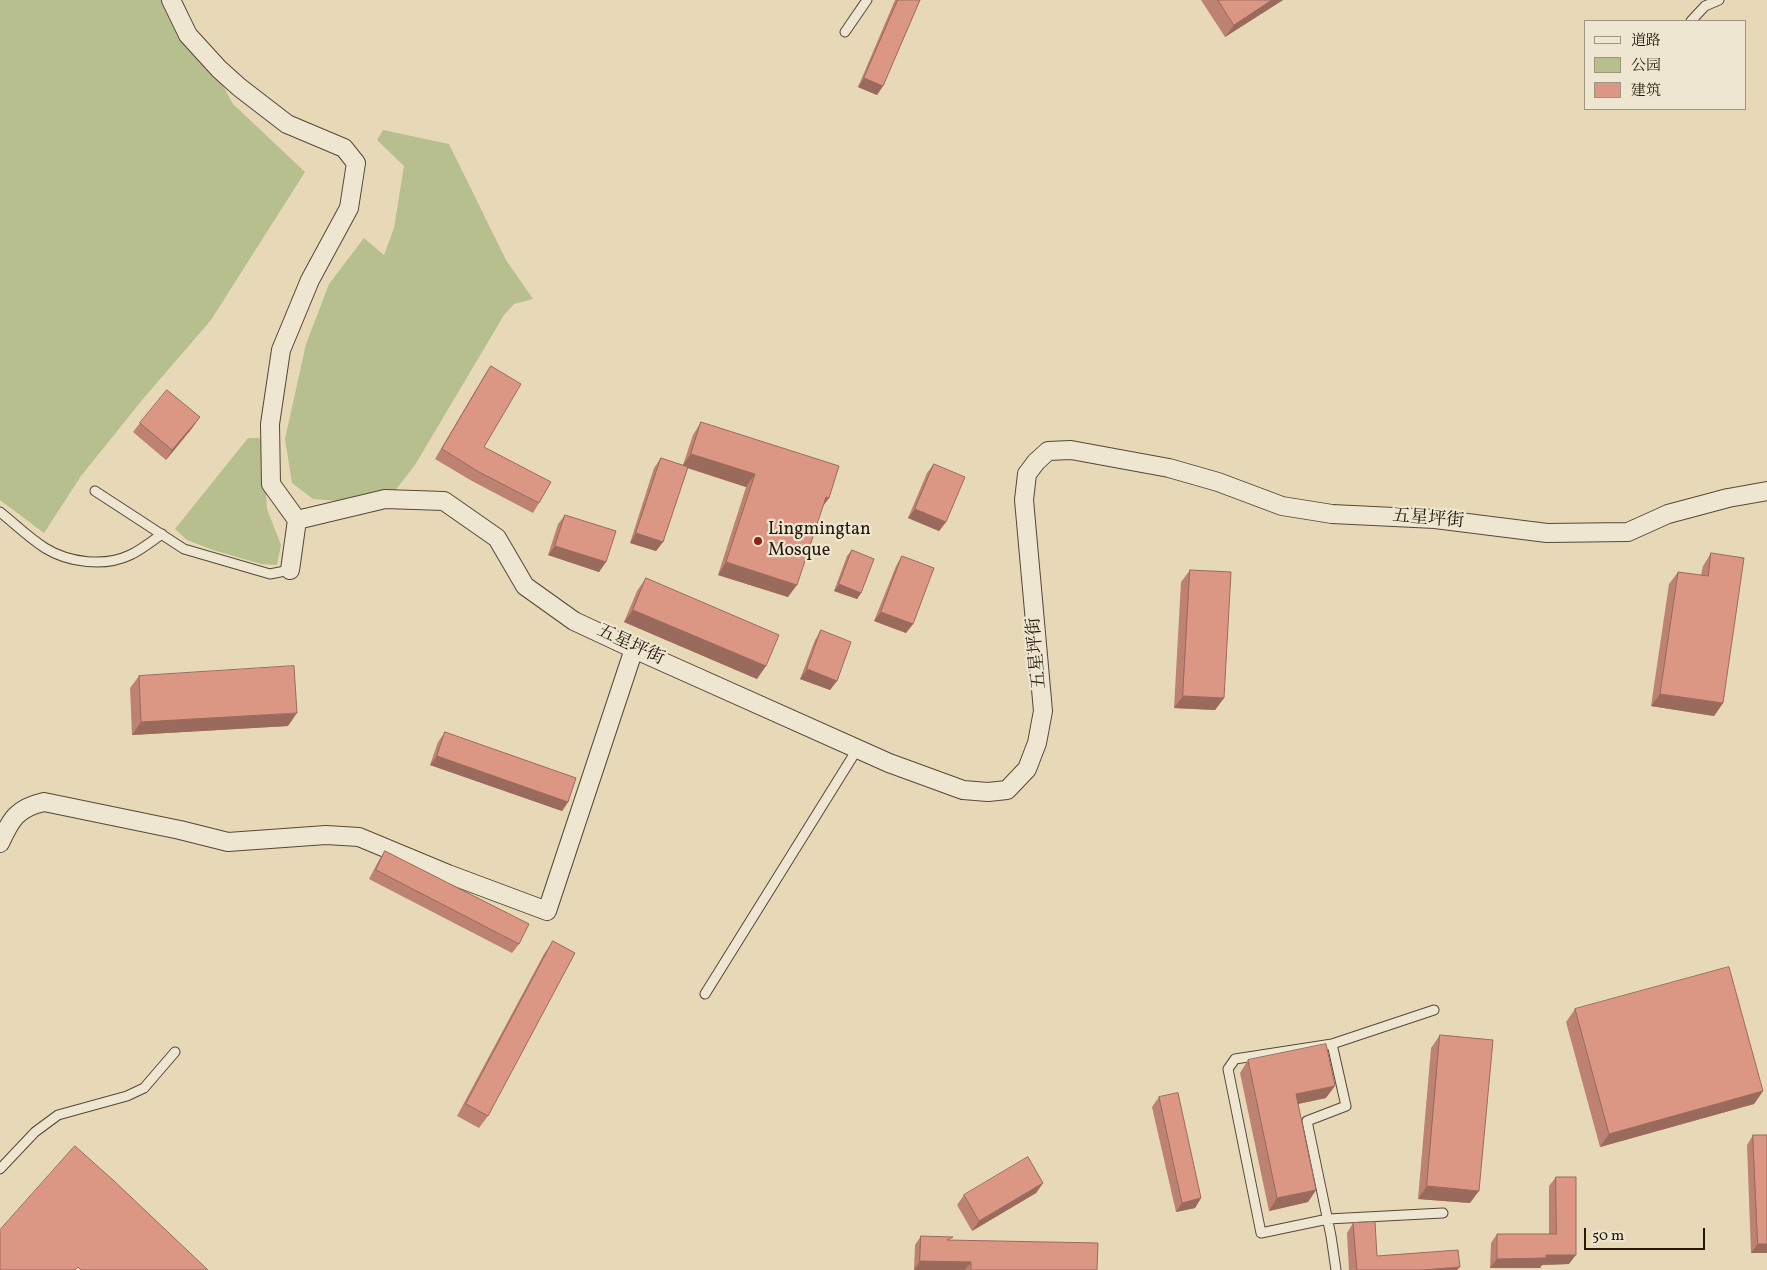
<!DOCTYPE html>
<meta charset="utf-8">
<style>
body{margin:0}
#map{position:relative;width:1767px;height:1270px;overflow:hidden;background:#e7d9b8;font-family:Vollkorn,"Noto Serif SC",serif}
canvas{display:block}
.legend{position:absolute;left:1584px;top:20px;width:162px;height:90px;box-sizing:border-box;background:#efe6d1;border:1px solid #9e9482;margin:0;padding:6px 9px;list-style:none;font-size:15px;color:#24180b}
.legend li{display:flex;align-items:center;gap:10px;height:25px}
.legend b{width:25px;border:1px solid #9e9482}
.scale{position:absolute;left:1584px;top:1228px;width:121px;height:22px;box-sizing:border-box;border:2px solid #24180b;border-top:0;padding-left:6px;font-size:15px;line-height:18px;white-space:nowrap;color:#24180b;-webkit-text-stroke:4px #efe6d1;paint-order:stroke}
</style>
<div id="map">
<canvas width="1767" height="1270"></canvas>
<ul class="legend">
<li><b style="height:6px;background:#efe6d1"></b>道路</li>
<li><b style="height:14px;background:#b7bf8e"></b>公园</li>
<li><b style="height:14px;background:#dc9784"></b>建筑</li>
</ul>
<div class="scale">50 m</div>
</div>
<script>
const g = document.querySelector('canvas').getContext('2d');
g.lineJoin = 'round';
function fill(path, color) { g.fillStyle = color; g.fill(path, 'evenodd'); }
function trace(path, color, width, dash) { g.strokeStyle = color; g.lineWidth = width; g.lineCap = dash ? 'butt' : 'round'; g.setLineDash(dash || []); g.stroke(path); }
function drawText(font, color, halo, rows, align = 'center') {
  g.font = font + ' Vollkorn,"Noto Serif SC",serif'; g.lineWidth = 4.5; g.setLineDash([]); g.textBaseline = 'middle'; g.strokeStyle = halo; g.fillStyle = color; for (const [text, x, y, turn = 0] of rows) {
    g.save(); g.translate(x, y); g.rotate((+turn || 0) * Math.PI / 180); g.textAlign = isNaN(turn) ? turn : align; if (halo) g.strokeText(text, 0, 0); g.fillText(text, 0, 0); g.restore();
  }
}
fill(new Path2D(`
 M0,0h162l10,7 38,55 23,42 72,68 -94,148 -68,79 -62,77 -37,57 -44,-33z
 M383,130l66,14 57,116 27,39 -19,5 -10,11 -89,150 -21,27 -57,9 -24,-2 -21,-16 -7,-44 21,-95 23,-60 35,-46 20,17 10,-27 10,-62 -27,-26z
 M248,438h11l4,7 4,64 14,36 -4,20 -16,-1 -48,-14 -26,-10 -12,-11z`), '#b7bf8e');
const lane = new Path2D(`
 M1691,21l14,-15 14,-6
 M845,32l22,-32
 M95,491l89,58 86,25 20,-4
 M0,512c15,12 29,26 45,36 24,15 60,19 85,7 11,-5 22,-14 32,-21
 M705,994l153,-246
 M1434,1010l-102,34 -97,15 -7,10 33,164 67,-14 115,-6
 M1332,1044l14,62 -39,15 24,115 5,34
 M0,1169l35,-37 23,-17 69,-19 17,-8 31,-36`);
const street = new Path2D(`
 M171,0l17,35 31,34 20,18 48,37 57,24 12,15 -7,45 -39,72 -29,70 -11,74 1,60 26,36 -7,50
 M297,520l88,-21 59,2 53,37 28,48 49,35 60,28 255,114 74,27 25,2 19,-2 20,-21 10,-26 6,-32 -19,-211 3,-26 9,-12 12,-11 23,-1 98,18 49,14 64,24 50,8 103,5 112,14 81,-1 40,-18 60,-16 39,-7
 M0,843c11,-24 17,-35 44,-41l136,28 48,12 98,-7 33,2 89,37 99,37 87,-262`);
trace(lane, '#554836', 11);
trace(street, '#554836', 20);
trace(lane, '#efe6d1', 9);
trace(street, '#efe6d1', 18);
fill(new Path2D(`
 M895,0h25l-37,86 -6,9 -19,-8z
 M1201,0h82l-58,37z
 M491,366l-7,81 55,56 -6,10 -61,-32 -37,-22 49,-83z
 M701,422l128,76 -7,9 -34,90 -70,-22 28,-88 -59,-19 -24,74 -7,9 -26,-8 24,-75 7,-10 22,7 10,-30z
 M140,423l53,4 -27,33 -33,-28z
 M934,464l12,58 -7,9 -31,-13 19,-45z
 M565,515l41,47 -7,10 -51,-17 10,-31z
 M852,550l9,43 -4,6 -23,-8 13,-35z
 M1711,553l12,150 -9,13 -63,-10 18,-122 9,-12 23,3 2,-9z
 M902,556l11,68 -7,9 -32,-12 22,-55z
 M1190,570l34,128 -9,12 -41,-2 7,-126z
 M646,578l111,101 -133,-57 13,-31z
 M821,630l16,51 -7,9 -30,-11 15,-39z
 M139,676l149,50 -156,9 -2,-47z
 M445,732l123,70 -6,9 -132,-46 8,-23z
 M385,851l134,93 -7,9 -143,-74 10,-19z
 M553,941l-65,175 -9,12 -22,-12 87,-162z
 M1575,1009l188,82 -9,13 -154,43 -34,-125z
 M1440,1035l30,168 -52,-4 13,-151z
 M1248,1060l78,38 -28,6 18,86 -8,12 -39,9 -29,-138z
 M1159,1097l42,101 -6,10 -19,4 -24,-105z
 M1753,1135h14v118h-16l-4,-108z
 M1556,1177l13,87 -27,1 -2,3h-50l1,-25 6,-9h52v-48z
 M1043,1183l-7,10 -64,38 -15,-26 7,-10z
 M1353,1223l24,33 80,14h-108l-2,-37z
 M921,1236l30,4 146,30h-183l1,-25z`), '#bd8272');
fill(new Path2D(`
 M1272,0h11l-58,37 9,-12z
 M864,78l19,8 -6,9 -19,-8z
 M200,417l-7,10 -27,33 6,-10z
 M691,454l64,20 -9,13 -64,-21z
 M826,497l3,1 -9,12z
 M915,509l31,13 -7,9 -31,-13z
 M636,533l27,9 -7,9 -26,-8z
 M555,546l51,16 -7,10 -51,-17z
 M726,562l71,23 -9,12 -70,-22z
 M839,584l22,9 -4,6 -23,-8z
 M633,610l133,56 -9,13 -133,-57z
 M881,612l32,12 -7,9 -32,-12z
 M807,669l30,12 -7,9 -30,-11z
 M1660,694l63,9 -9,13 -63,-10z
 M1183,696l41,2 -9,12 -41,-2z
 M297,713l-9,13 -156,9 9,-13z
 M437,756l131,46 -6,9 -132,-46z
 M1335,1086l-9,12 -38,8 8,-12z
 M1763,1091l-9,13 -154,43 9,-13z
 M1043,1183l-7,10 -64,38 7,-10z
 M1427,1186l52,5 -9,12 -52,-4z
 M1316,1190l-8,12 -39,9 8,-13z
 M1201,1198l-6,10 -19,4 6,-9z
 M1758,1244h9v9h-16z
 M1546,1255h30l-7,9 -27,1 -2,3h-50l7,-9z
 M920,1261l51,1 -6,8h-51z
 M1460,1267l-3,3h-35z`), '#9a6a5c');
const building = new Path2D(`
 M898,0h22l-37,86 -19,-8z
 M1218,0h54l-38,25z
 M491,366l30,18 -37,63 67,35 -12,21 -60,-31 -37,-23z
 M167,390l33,27 -28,33 -32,-27z
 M701,422l138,44 -10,32 -3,-1 -29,88 -71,-23 29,-88 -64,-20z
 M661,458l27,9 -25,75 -27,-9z
 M934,464l31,13 -19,45 -31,-13z
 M565,515l51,16 -10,31 -51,-16z
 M852,550l22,9 -13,34 -22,-9z
 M1711,553l33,5 -21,145 -63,-9 18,-122 30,4z
 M902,556l32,12 -21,56 -32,-12z
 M1190,570l41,2 -7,126 -41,-2z
 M646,578l133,57 -13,31 -133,-56z
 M821,630l30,12 -14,39 -30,-12z
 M294,666l3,47 -156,9 -2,-46z
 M445,732l131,46 -8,24 -131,-46z
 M385,851l144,73 -10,20 -143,-74z
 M553,941l22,12 -87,163 -22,-12z
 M1729,967l34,124 -154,43 -34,-125z
 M1440,1035l53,5 -14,151 -52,-5z
 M1326,1044l9,42 -39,8 20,96 -39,8 -29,-138z
 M1178,1093l23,105 -19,5 -23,-106z
 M1753,1135h14v109h-9z
 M75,1146l38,34 95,90h-127l-3,-3 -3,3h-75v-40z
 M1028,1157l15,26 -64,38 -15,-26z
 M1556,1177h20v78h-30v3l-49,1v-25h59z
 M1375,1222l2,34 81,-6 2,17 -38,3h-65l-4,-47z
 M921,1236l32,1 -6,3 151,3 -1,27h-126v-8l-51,-1z`);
fill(building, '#dc9784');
trace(building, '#9a6a5c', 1);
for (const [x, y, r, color] of [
 [758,541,5,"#8f2418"]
]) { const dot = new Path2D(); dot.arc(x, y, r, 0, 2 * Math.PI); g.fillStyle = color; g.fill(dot); trace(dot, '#efe6d1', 2); }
drawText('18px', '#24180b', '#efe6d1', [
 ["五星坪街",1428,520,5],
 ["五星坪街",630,646,25],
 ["五星坪街",1038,653,-95]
]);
drawText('18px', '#24180b', '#efe6d1', [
 ["Lingmingtan",768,531],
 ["Mosque",768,552]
], 'left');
</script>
